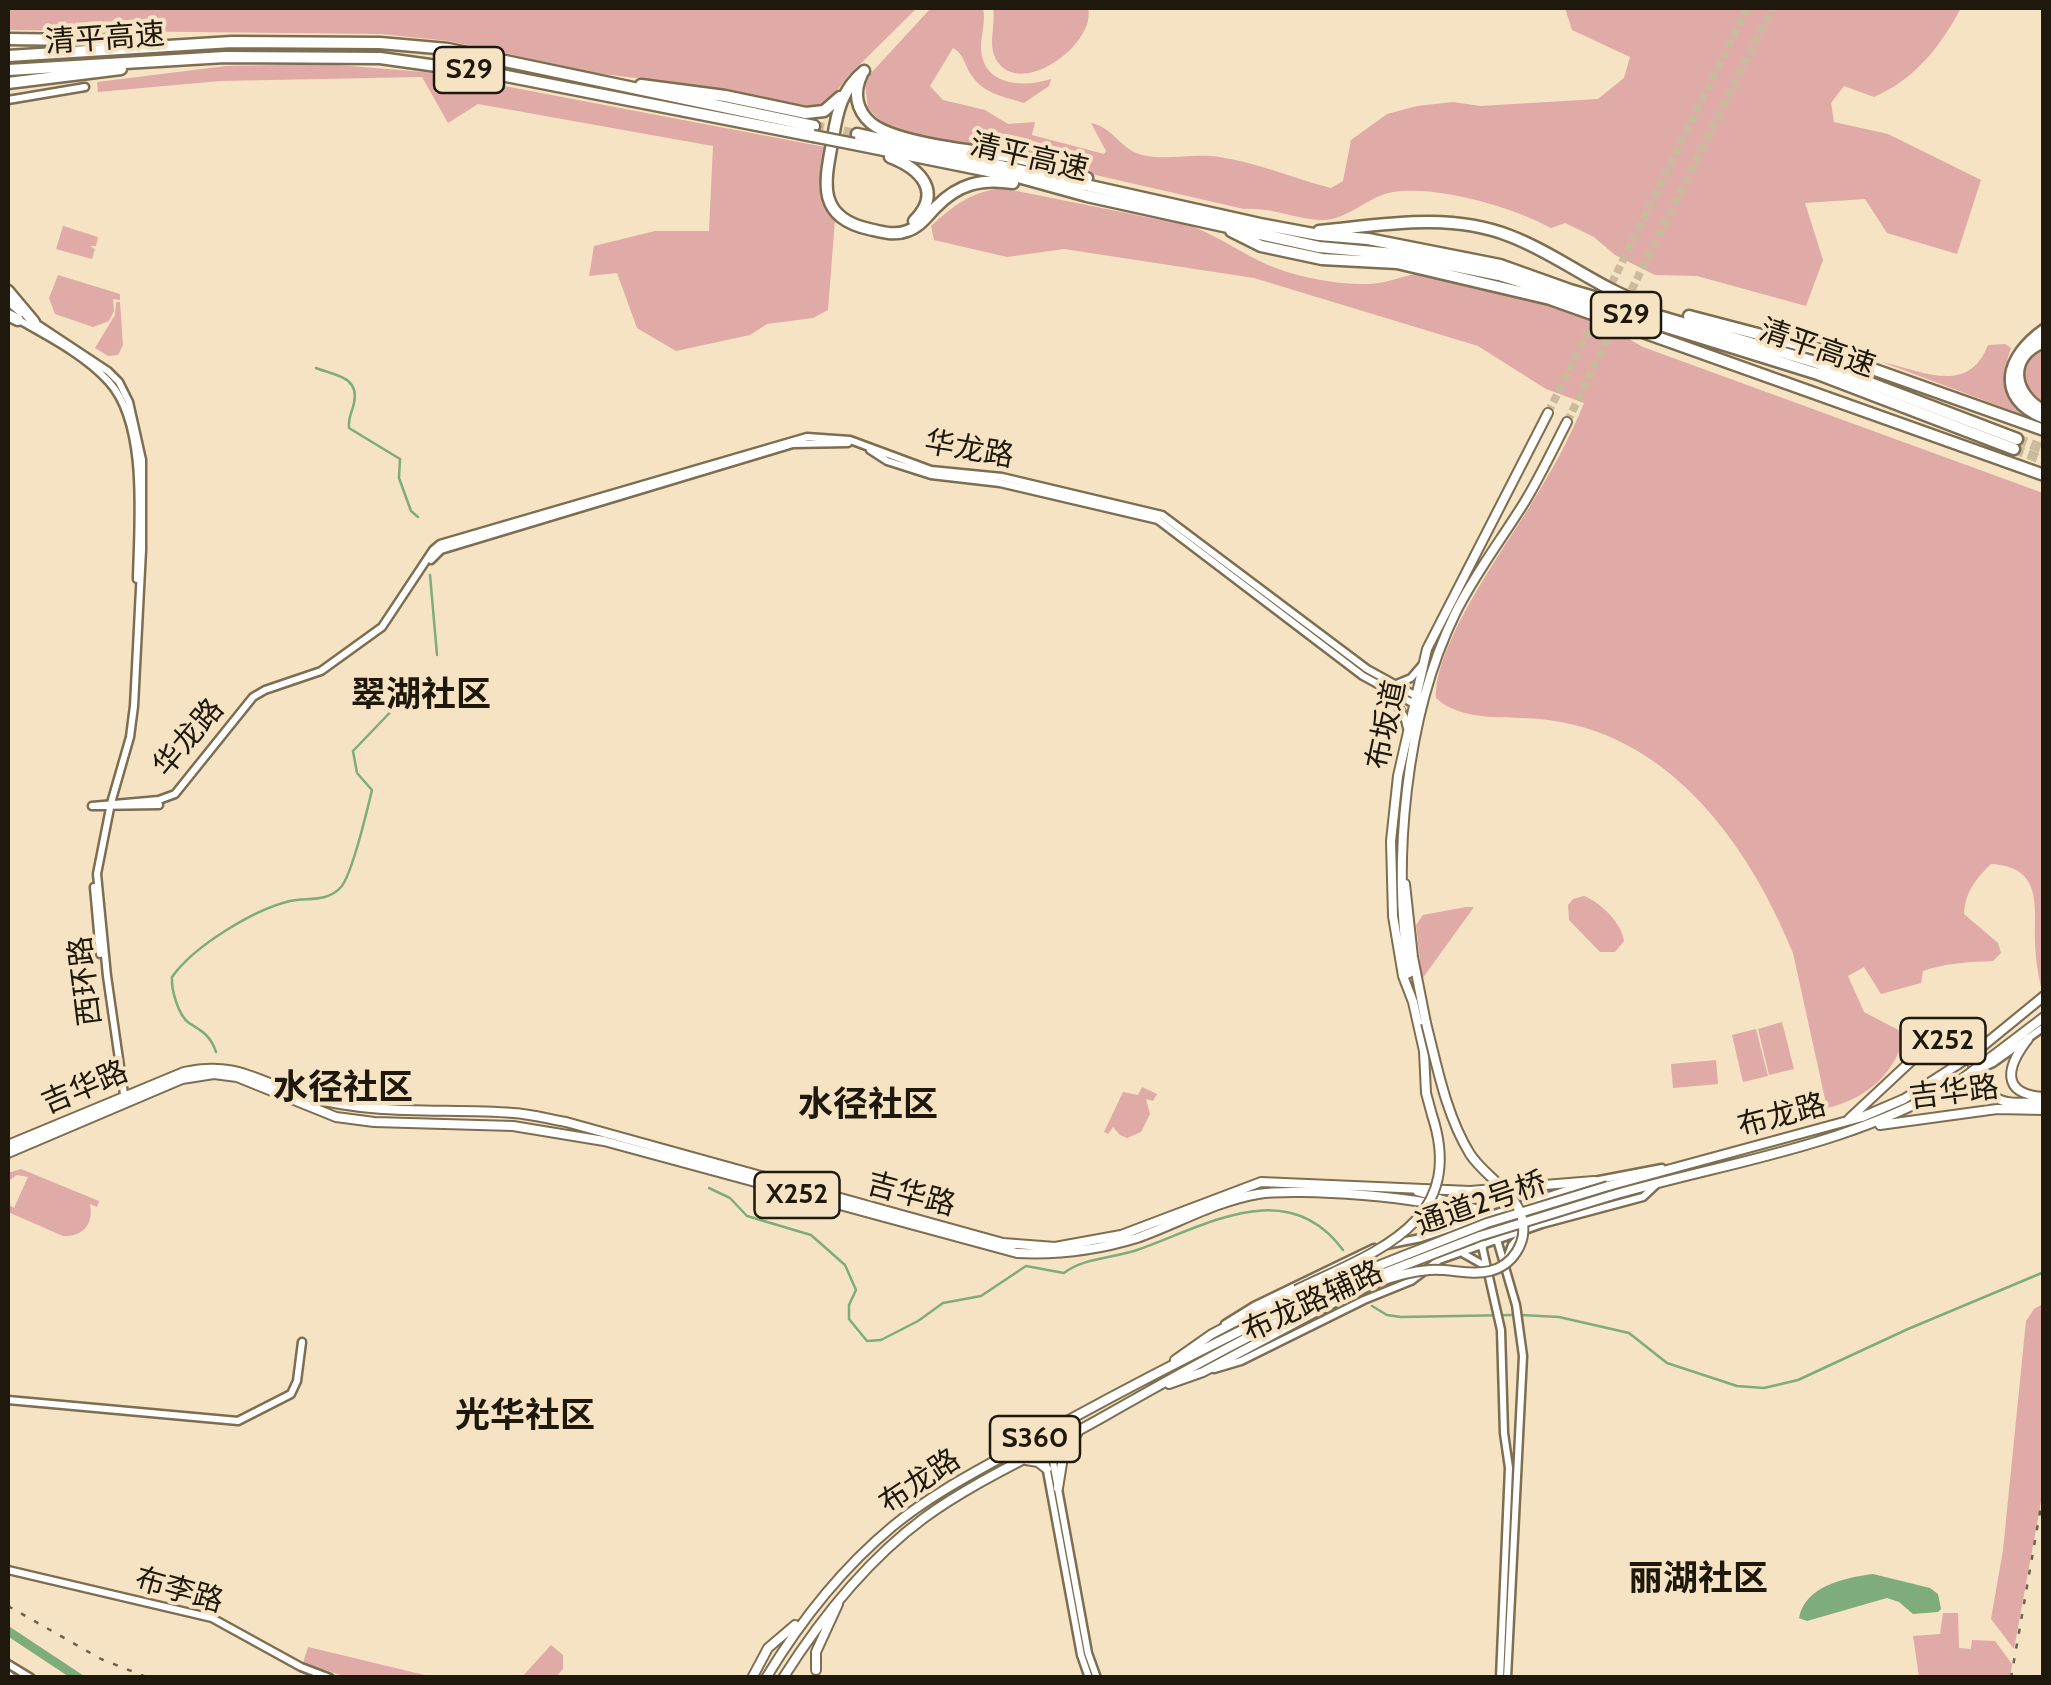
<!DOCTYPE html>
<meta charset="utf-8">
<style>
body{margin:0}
#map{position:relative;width:2051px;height:1685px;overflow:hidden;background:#f5e3c3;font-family:Cabin,sans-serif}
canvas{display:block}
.frame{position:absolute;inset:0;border:10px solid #1f190d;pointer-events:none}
</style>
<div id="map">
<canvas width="2051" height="1685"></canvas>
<div class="frame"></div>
</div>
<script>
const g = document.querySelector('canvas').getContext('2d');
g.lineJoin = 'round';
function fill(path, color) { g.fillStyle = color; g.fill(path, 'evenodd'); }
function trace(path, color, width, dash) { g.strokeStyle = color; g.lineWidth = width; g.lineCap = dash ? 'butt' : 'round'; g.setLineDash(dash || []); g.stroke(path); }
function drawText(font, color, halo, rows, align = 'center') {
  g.font = font + ' Cabin,"Noto Sans SC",sans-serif'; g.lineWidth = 8; g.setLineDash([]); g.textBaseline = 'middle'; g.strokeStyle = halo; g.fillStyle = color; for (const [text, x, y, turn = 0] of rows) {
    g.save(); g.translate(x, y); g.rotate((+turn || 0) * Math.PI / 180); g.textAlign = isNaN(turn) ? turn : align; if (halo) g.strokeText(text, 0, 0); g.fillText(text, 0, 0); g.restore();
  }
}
fill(new Path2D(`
 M8,8h909l-69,68 -18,24 -17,7 -105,-20 -113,-14 -146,-32 -68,-7 -373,-4z
 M931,8h52c3,14 -2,26 -2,40 1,38 43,40 70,31l-2,7 -25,17c-19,-6 -40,-9 -52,-27 -8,-11 -7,-21 -19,-28l-23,38 13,14 42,10 23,14 27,-2 -3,13 72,19 2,-3 -15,-28c22,4 30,27 51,32 24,6 52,-2 77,2 38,5 75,22 112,31l12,-7 8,-41 36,-26 30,-8 36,-4 27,4 118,-7 26,-21 6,-21 -58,-27 -7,-22h396c-20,38 -47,72 -87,89l-30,-11 -13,17 3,19 54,12 93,46 -24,74 -70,-21 -22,-34 -60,4 18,57 -17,46 -109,-30 -42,-1 -40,-20 -21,-18 -29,-14 -14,5c-38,-21 -114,-43 -158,-36 -25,4 -46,29 -72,28 -27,-1 -50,-13 -77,-11l-358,-82 -18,-19 -3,-24 7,-12z
 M993,8h95c9,35 -66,91 -91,53 -10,-15 -1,-36 -4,-53z
 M326,64l110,9 389,74 -5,44 3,12 12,16 -7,91 -15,8 -46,6 -17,11 -74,16 -39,-23 -20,-55 -28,3 5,-30 61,-15h54l4,-85 -235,-42 -30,19 -26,-46 -202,4 -122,11 -1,-10 129,-16z
 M1002,188l189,38c27,10 50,27 77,39 28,12 70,20 101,19 17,0 35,-9 53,-11l129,29 39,15 53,30 400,146v500c-4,-11 -8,-37 -8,-53 0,-38 6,-73 -44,-76 -15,15 -26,28 -27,50l34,29 3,10 -8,8c-25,1 -47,2 -70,10l-2,12 -40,11 -17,-27 -16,9 16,36 42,22c-13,41 -38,64 -79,74l-34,-155c-45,-110 -125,-222 -253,-234 -31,-3 -79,3 -104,-21 -2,-53 66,-146 94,-192 20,-32 40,-68 54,-103l-38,-14 -68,-43 -224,-68 -190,-29 -57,8 -73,-17 -3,-14c23,-21 40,-34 71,-38z
 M63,226l35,11 -2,9h-6l5,3 -3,10 -36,-10z
 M58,275l62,19v6l-7,-1 1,12 -5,10 -16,6 -38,-13 -6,-16z
 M116,302h4l3,43 -5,10 -10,1 -13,-8 20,-33z
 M2005,344l6,4c-10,28 -6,44 12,67l-141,-53c41,9 86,34 106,-17z
 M2043,347v56c-17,-10 -26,-26 -15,-45z
 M1584,896c16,6 38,27 40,45l-9,11h-15l-31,-32 -1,-15 5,-6z
 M1466,907h8l-52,72 -6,-54 7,-10z
 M1782,1022l12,47 -25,6 -11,-46z
 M1756,1029l12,47 -25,6 -11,-47z
 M1716,1060l2,24 -45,4 -2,-24z
 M1142,1087l15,7 -4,7 -7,-2 4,15 -9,18 -14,6 -7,-3 -7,-8 -5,7 -4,-2 19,-40 15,3z
 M21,1169l78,32 -2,6 -7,-3c4,20 -7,33 -27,32l-55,-24v-8l6,4 14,-31 -11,-2 -9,6v-8z
 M2043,1304v187l-29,158 -23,-30 12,-69 23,-229 8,-12z
 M1943,1613h15l1,35 12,1 1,-9 23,1 17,23 -2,13h-91l-6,-41 27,-2z
 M551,1645l12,10v14l-7,8h-34z
 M308,1647l125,30h-86l-44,-14z`), '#e0aaa6');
fill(new Path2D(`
 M1873,1574l57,14 8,6 3,15 -3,3 -25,2 -14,-12 -12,-4 -80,23 -8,-3c6,-32 45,-40 74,-44z`), '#7eac7a');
trace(new Path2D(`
 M316,368c17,7 44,8 38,35 -2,10 -6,14 -5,25l51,31 -1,19 12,33 7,6
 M430,575l7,80
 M216,1052c-5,-16 -14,-21 -27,-29 -11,-8 -18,-34 -17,-46 22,-31 81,-67 118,-76 17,-4 37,2 51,-14 12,-14 26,-77 31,-97l-15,-17 -4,-22 72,-75
 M709,1188l21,10 17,18 64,19 34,30 11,25 -7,15v14l18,22 14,-1 37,-19 25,-18 38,-7 45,-30 38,7c19,-15 50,-15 73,-23 69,-24 150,-76 206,0
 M1372,1306l15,9 14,2 112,-2
 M1521,1315l38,2 70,16 38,30 70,23 27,2 34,-8 110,-51 136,-57`), '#7eac7a', 2.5);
trace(new Path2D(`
 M8,1631l71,47`), '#7eac7a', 9);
trace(new Path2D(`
 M1626,301l146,-293
 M1548,413l199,-405
 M1567,422l51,-104`), '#cabb9f', 8, [8, 4]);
trace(new Path2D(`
 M814,126l43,8
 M2017,439l27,10
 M2014,449l30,11`), '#cabb9f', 10, [10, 5]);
const secondary = new Path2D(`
 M8,100l77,-13
 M8,302l13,11
 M19,320c30,17 67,36 90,62 39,43 29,143 28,197
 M31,320l77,51 11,11 10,20 13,58v90l-8,156 -4,31 -19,66 -14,71 10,102 18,125
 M870,450l17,11 44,14 69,8 158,37 205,156 53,29
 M431,560l10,-10 352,-106 55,-1
 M1394,685l17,-7 12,-14
 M1391,695l13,21 3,12
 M92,806l67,-6 16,-6 78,-97 12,-7 56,-19 61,-44 51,-77 7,-6 367,-107 43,3 81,30 71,7 160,38 205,154 51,28
 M93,806l66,-1
 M94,887l6,67
 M1993,1063l51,-36
 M1417,1192l72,20 27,93 7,51 -16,322
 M1424,1205l8,13 -3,16
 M1386,1245l35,-7 173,-57 68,-13
 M1482,1246l19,84 3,103 5,35 -9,210
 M1464,1254l23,13
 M1506,1261l6,-16 10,-11
 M1225,1324l29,-18 120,-58
 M1214,1369l27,-8 123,-61 47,-19 28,-21 103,-36 101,-27 16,-15
 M8,1400l230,21 53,-27 6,-13 5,-39
 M1050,1445l38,208 9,25
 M1043,1449l38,206 8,23
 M8,1570l204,48 89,49 29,11
 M8,1664l23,14
 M8,1674l5,4`);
const primary = new Path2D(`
 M1405,884l8,73 13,66
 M1403,976l6,-3c-17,-111 -4,-257 46,-359 19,-39 46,-74 69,-111 16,-26 29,-54 43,-81
 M2028,1039c-21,27 -29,55 16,58
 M1978,1050l66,-54
 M1990,1058l54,-41
 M1432,1115l-6,-22 -2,-42 -11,-49 -10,-26 -10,-60 -2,-75 7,-65 29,-127 121,-236
 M1849,1119l76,-71c42,-26 47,30 70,49 11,9 35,5 49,5
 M1880,1125l117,-16 47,1
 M8,1145l176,-73c54,-12 75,11 124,25 67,19 136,11 205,16 18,1 35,6 53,9l437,121 52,4 66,-12 140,-53 209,9 124,-10
 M8,1153l174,-74 32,-5 23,3 99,40 38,5 139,4 91,15 413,112c40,2 81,-3 120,-15 40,-14 79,-37 121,-44 34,-6 178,2 204,20 10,7 14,21 20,32
 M1608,1186l254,-69 42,-18 53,-34
 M1610,1196c125,-36 239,-49 352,-117
 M1175,1360l37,-26 84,-44
 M1169,1384l34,-12 118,-63
 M1026,1460l12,2 9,7
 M1058,1488l5,-31 15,-25
 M816,1670v-18l22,-48
 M752,1678l16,-30 27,-23
 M766,1678c35,-58 75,-109 127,-152 41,-34 90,-58 136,-84 111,-62 226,-120 341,-173
 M783,1678c38,-60 83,-117 141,-160 55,-40 120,-67 179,-101 88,-50 178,-100 271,-140`);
const highway = new Path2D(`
 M8,39l143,2
 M8,56l224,-14 148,1 68,6 366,77
 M8,70l217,-13 155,1 121,17 312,61
 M864,71c-22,18 -27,41 -31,67 -8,43 -18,79 36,91 13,3 26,7 38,2 13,-4 20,-15 29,-24 22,-23 46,-29 77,-24
 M862,74c-9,18 -6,36 9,49 25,21 108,28 142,34 25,5 50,13 74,21
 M8,83l113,-14
 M641,85l84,11 81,17 18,-2 16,-14
 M857,134l403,90 59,11 49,4 132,26 70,25 245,72 202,77
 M854,144l164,33 69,19 232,51 76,7 104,21 319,99 196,75
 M890,157c31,12 53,35 24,64
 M1231,231l30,15 61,13 75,4 153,36 494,176
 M1319,231c63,-6 130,-19 191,5 48,18 88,53 138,69
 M8,291l26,31
 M8,315l10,5
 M1689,316l130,34 225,80
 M2044,330c-37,26 -51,67 0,88
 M2044,342c-37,14 -32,52 0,69`);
trace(secondary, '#7d6e51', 11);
trace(primary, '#7d6e51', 12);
trace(highway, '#7d6e51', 15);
trace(secondary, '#fff', 6);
trace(primary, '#fff', 8);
trace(highway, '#fff', 10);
trace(new Path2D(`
 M8,1606l93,53 48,19
 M2011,1678l33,-189`), '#6c624e', 2.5, [5, 10]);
const secondaryBridge = new Path2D(`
 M1976,1071l17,-8`);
const primaryBridge = new Path2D(`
 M1957,1065l21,-15
 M1962,1079l28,-21
 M1370,1269l117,-46 121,-37
 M1374,1277l106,-41 130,-40
 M1296,1290c78,-38 172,-66 136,-175
 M1321,1309c34,-17 69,-36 108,-39 20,-2 41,6 61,1 23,-6 38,-29 32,-53 -6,-26 -38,-42 -52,-64 -24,-39 -33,-88 -44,-131`);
const highwayBridge = new Path2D(`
 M813,136l41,8`);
trace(secondaryBridge, '#7d6e51', 11, []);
trace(primaryBridge, '#7d6e51', 12, []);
trace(highwayBridge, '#7d6e51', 15, []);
trace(secondaryBridge, '#fff', 6);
trace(primaryBridge, '#fff', 8);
trace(highwayBridge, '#fff', 10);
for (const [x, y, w] of [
 [469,70,70],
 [1626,315,70],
 [1943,1041,85],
 [797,1195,85],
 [1035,1439,90]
]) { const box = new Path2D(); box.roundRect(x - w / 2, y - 23, w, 46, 8); g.fillStyle = '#f5e3c3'; g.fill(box); trace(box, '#1f190d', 2.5); }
drawText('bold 28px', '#1f190d', null, [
 ["S29",469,70],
 ["S29",1626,315],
 ["X252",1943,1041],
 ["X252",797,1195],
 ["S360",1035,1439]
]);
drawText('30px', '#1f190d', '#f5e3c3', [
 ["清平高速",105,39,-4],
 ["清平高速",1029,158,13],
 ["清平高速",1817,349,19],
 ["华龙路",969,450,10],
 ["布坂道",1387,725,-78],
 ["华龙路",189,738,-50],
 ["西环路",86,981,-97],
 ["吉华路",85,1088,-23],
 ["吉华路",1954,1093,-7],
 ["布龙路",1782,1116,-15],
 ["吉华路",911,1195,15],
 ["通道2号桥",1481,1204,-19],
 ["布龙路辅路",1313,1302,-25],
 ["布龙路",920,1482,-34],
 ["布李路",179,1591,16]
]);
drawText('bold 35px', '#1f190d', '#f5e3c3', [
 ["翠湖社区",421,696],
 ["水径社区",343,1089],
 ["水径社区",868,1106],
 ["光华社区",525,1417],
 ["丽湖社区",1698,1580]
]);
</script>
